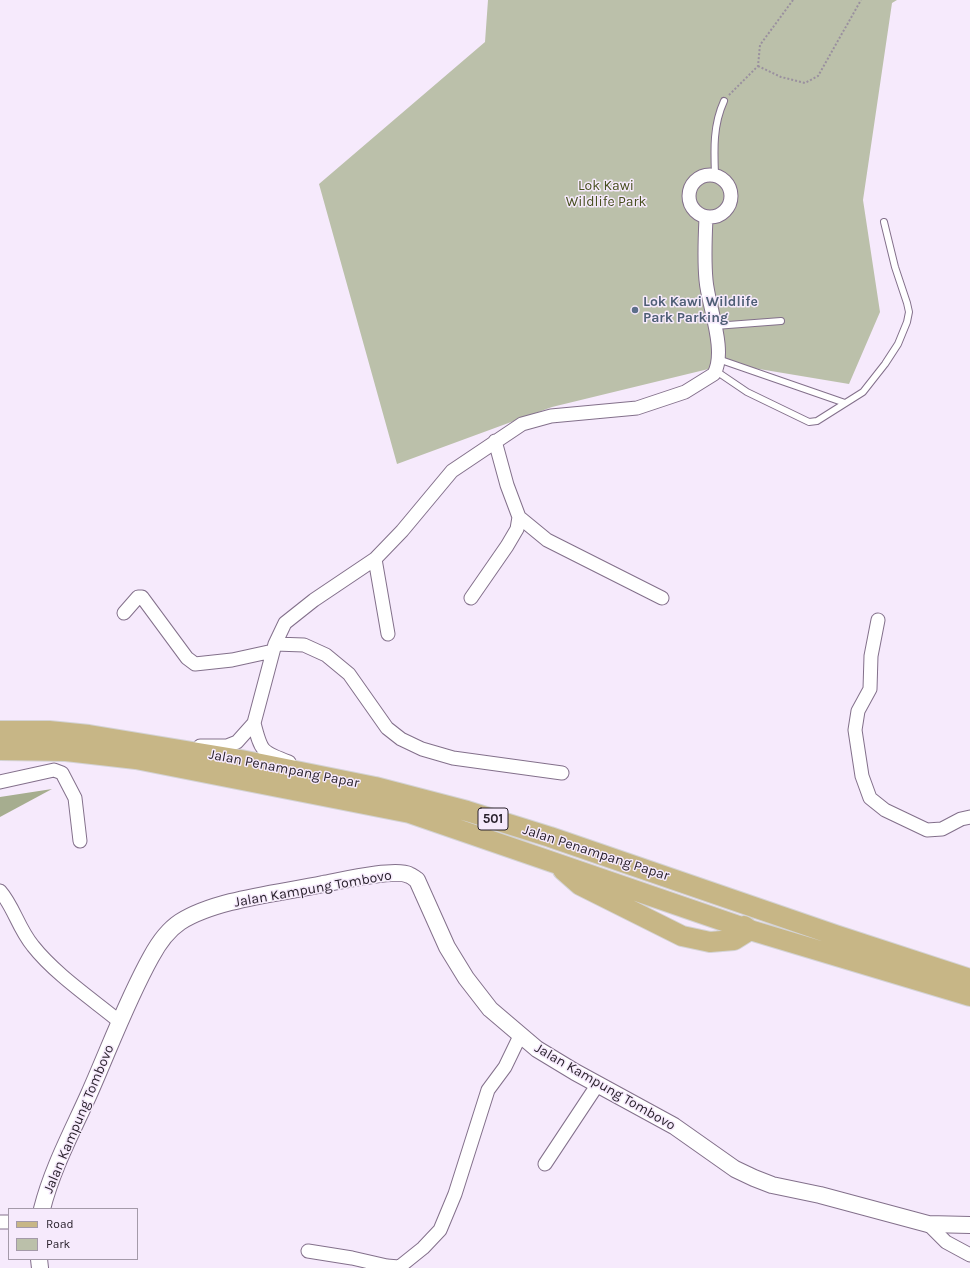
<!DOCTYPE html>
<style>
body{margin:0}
#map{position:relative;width:970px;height:1268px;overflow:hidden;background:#f6eafc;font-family:Karla,sans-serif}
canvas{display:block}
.legend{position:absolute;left:8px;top:1208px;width:130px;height:52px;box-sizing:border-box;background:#f6eafc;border:1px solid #a49aa9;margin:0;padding:5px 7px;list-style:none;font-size:12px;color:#2a222d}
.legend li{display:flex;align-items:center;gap:8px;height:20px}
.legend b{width:20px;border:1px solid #a49aa9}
</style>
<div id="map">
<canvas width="970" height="1268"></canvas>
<ul class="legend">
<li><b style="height:5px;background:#c7b686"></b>Road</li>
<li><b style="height:11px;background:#bbc0aa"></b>Park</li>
</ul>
</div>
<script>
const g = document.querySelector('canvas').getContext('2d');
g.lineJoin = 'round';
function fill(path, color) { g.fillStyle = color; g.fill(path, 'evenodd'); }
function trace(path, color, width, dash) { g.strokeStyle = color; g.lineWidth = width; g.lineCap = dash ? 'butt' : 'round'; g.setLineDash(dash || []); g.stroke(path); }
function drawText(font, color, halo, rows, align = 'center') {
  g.font = font + ' Karla,sans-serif'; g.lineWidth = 3; g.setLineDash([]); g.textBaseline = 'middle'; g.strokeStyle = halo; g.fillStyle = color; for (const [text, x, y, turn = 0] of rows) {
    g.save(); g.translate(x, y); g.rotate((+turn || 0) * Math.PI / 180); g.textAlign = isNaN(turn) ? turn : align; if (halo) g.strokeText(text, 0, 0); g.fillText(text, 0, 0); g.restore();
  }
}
fill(new Path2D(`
 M488,0h409l-5,3 -29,197 17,112 -31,72 -120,-20 -177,43 -155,57 -78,-280 166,-142z`), '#bbc0aa');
fill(new Path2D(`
 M52,789l-52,28v-20z`), '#a6ad8f');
const service = new Path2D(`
 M715,175c-1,-26 -2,-50 9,-74
 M715,326l66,-5
 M718,359l127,44
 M716,371l31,21 62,30 8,-1 46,-29 22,-28 13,-20 9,-22 2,-10 -2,-9 -12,-36 -11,-45`);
const minor = new Path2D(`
 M689 196a21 21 0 1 1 42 0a21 21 0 1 1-42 0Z
 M519,517l28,23 115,58
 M375,559l13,75
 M471,598l36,-52 10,-17 2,-12 -12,-32 -12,-44
 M124,613l14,-16h4l45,61 8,6 37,-4 41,-9
 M878,620l-7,36 -1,33 -12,22 -3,19 7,46 8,22 15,12 42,20 15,-1 19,-10 9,-2
 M275,644l29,1 22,10 23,19 38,54 14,11 21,10 31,9 109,15
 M254,723c7,28 7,29 35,39
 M200,746h27l10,-4 17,-19 21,-79 10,-21 29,-23 61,-41 27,-28 50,-60 70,-47 29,-8 86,-8 48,-16 29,-18c13,-24 -6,-68 -8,-94 -2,-21 -1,-41 0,-62
 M0,782l54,-12 8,3 13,25 5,43
 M0,891c14,16 18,37 33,55 22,28 59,53 87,76
 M545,1164l53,-80
 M0,1222h9
 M928,1224l18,18 24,13
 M308,1251l44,7 35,8 12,1
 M398,1268l25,-20 17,-18 15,-36 33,-104 17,-23 15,-31`);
const tertiary = new Path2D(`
 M42,1209c10,-40 30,-77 47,-115 20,-45 38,-94 62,-137 7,-13 17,-27 29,-35 36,-23 101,-29 143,-38 17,-3 72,-16 86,-9 3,1 5,3 8,5l30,67 19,31 24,31 47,40 38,23 99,54 61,43 19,9 18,7 48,10 108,29 42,1
 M39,1259l1,9`);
const primary = new Path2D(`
 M0,731h49l40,4 152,25 134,27 92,24 83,26 285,98 135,44
 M0,750l66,1 70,8 274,54 340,117 220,66
 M563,870l17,15 102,51 28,6 24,-2 16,-10 -6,-4`);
trace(service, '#83708b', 8);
trace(minor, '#83708b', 15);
trace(tertiary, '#83708b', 18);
trace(primary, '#d4d3d5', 22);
trace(new Path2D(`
 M758,66l23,11 24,6 13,-7 43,-76
 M729,95l29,-29 2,-21 33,-45`), '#9a909f', 2, [2, 2]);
trace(service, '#fff', 6);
trace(minor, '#fff', 13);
trace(tertiary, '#fff', 16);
trace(primary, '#c7b686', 20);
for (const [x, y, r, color] of [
 [635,310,4,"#5c6f8a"]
]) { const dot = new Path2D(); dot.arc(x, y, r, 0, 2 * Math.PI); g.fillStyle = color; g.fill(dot); trace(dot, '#f6eafc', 1.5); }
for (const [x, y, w] of [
 [493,819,30]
]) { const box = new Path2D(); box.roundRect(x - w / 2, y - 11, w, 22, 3); g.fillStyle = '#f6eafc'; g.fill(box); trace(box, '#2a222d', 1); }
drawText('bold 13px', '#2a222d', null, [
 ["501",493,819]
]);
drawText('14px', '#474f1e', '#f6eafc', [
 ["Lok Kawi",606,186],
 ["Wildlife Park",606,202]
]);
drawText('bold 14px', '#4e5e75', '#f6eafc', [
 ["Lok Kawi Wildlife",643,302],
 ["Park Parking",643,318]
], 'left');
drawText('14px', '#2a222d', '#f6eafc', [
 ["Jalan Penampang Papar",284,769,11],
 ["Jalan Penampang Papar",596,853,18],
 ["Jalan Kampung Tombovo",313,889,-10],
 ["Jalan Kampung Tombovo",605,1087,30],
 ["Jalan Kampung Tombovo",79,1119,-67]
]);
</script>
